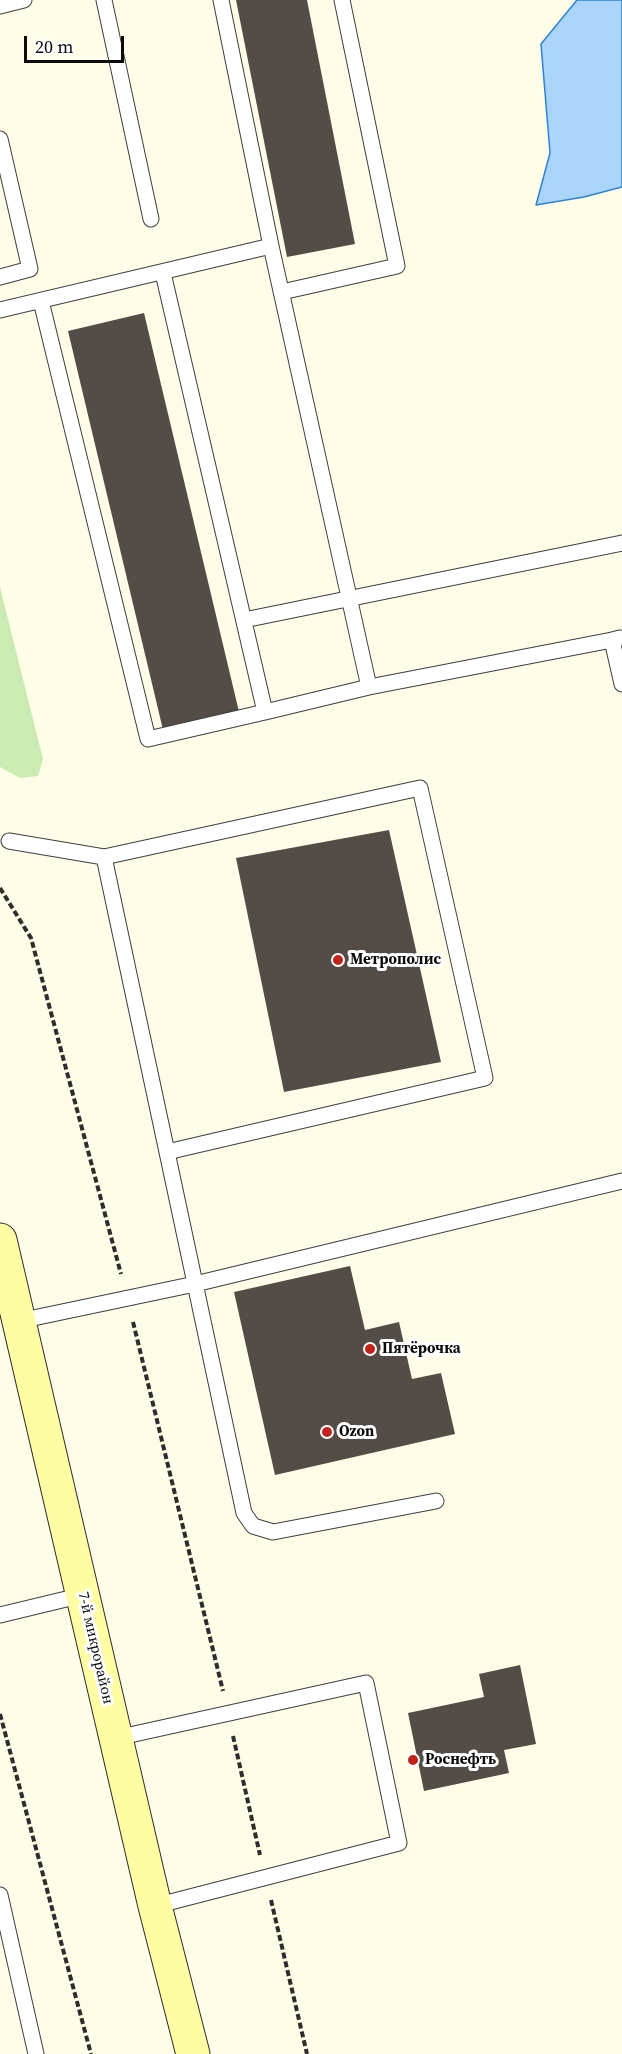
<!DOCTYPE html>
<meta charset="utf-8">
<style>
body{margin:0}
#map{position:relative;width:622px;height:2054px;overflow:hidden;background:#fffde8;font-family:"Source Serif 4",serif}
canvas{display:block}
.scale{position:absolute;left:24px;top:36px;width:100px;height:27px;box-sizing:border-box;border:3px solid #0b0b0b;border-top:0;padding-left:8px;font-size:18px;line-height:21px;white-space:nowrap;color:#0b0b0b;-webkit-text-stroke:4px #fff;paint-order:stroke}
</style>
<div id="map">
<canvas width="622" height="2054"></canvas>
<div class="scale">20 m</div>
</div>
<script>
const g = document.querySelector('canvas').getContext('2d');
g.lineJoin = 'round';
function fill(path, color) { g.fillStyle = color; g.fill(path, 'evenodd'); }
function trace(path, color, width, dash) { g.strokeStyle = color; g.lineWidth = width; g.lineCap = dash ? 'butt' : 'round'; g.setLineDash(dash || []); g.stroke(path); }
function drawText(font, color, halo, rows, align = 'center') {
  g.font = font + ' "Source Serif 4",serif'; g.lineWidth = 6; g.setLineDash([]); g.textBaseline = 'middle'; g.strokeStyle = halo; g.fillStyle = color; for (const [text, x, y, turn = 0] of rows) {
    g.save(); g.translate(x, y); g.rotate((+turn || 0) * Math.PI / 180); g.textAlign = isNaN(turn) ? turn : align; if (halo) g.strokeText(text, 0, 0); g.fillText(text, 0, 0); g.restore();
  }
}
fill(new Path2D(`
 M0,587l43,172 -5,17 -18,2 -20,-11z`), '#caebb1');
const water = new Path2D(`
 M577,0h45v187l-38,10 -48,8 14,-52 -9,-109z`);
fill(water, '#aad5f9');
trace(water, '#2d83d4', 1.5);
fill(new Path2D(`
 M236,0h71l48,244 -68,13z
 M144,313l96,403 -76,18 -96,-403z
 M389,830l52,232 -157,30 -48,-234z
 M350,1266l15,64 34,-8 13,57 29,-6 14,61 -180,41 -41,-183z
 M520,1665l16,79 -32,6 5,23 -85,18 -16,-78 76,-16 -5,-23z`), '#544d47');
const lane = new Path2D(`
 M104,0l47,219
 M221,0l50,246 98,441 -104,25
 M0,6l24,-6
 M0,139l30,130 -30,8
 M282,292l115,-26 -55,-266
 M41,301l107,438 117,-27 -102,-439
 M0,310l271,-64
 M244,620l378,-77
 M620,638l-8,2 10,44
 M369,687l243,-47
 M9,841l95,16 316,-69 65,290 -318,74
 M104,857l140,656 9,13 20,6 163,-31
 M19,1321l176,-37 427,-103
 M0,1615l83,-20
 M116,1738l250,-55 33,160 -244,63
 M0,1895l36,159`);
const secondary = new Path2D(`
 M0,1240l155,666 38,148`);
trace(lane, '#3e3e3e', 17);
trace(secondary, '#2d2d2d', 35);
trace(new Path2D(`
 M0,888l31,50 90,336
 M133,1322l90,369
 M0,1714l91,340
 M233,1736l27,119
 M271,1900l36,154`), '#2d2d2d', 4, [6, 3]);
trace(lane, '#fff', 15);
trace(secondary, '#fffda3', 33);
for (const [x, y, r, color] of [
 [338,960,6,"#c1231c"],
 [370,1349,6,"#c1231c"],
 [327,1432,6,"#c1231c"],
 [413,1760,6,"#c1231c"]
]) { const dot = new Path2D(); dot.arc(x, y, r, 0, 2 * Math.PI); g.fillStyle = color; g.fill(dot); trace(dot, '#fff', 2); }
drawText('bold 15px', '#0b0b0b', '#fff', [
 ["Метрополис",350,960],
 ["Пятёрочка",382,1349],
 ["Ozon",339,1432],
 ["Роснефть",425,1760]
], 'left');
drawText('15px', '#0b0b0b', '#fff', [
 ["7-й микрорайон",95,1648,77]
]);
</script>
